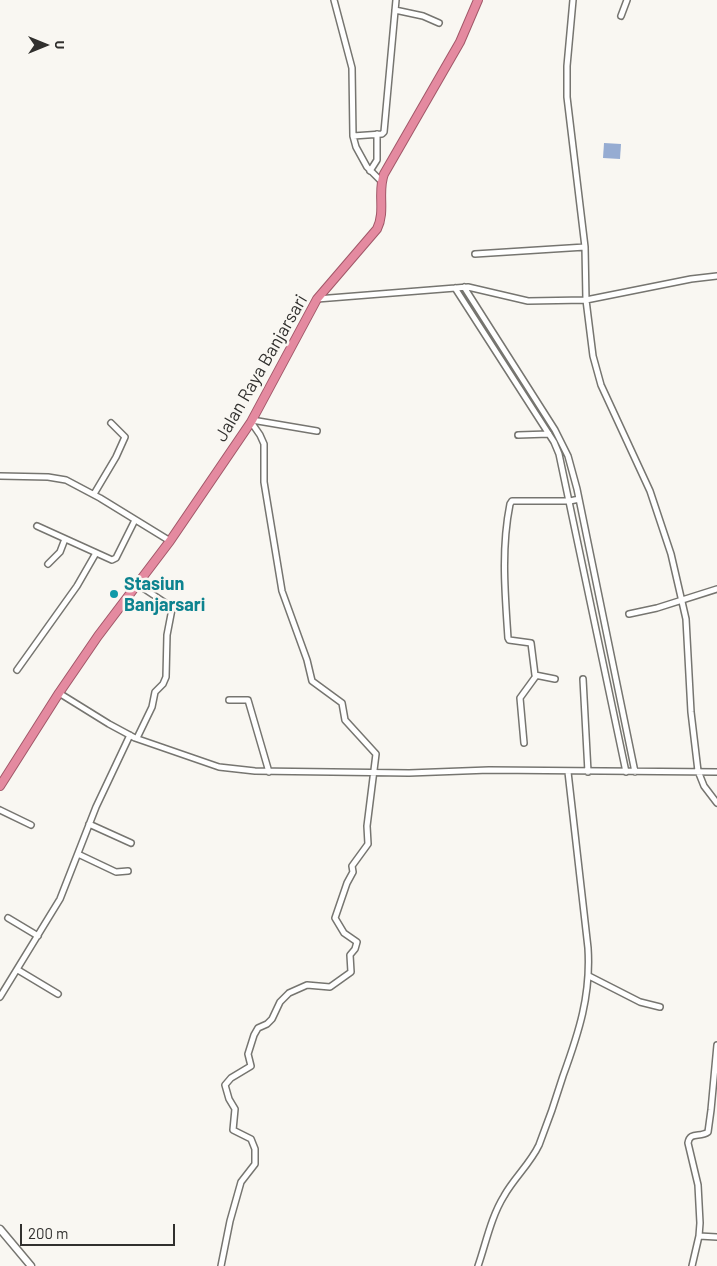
<!DOCTYPE html>
<style>
body{margin:0}
#map{position:relative;width:717px;height:1266px;overflow:hidden;background:#f9f7f2;font-family:Barlow,sans-serif}
canvas{display:block}
.north{position:absolute;left:20px;top:20px;width:50px;height:50px;-webkit-text-stroke:4px #f9f7f2;paint-order:stroke;rotate:90deg;font-size:14px;font-weight:700;line-height:20px;text-align:center;color:#31302e}
.north::after{content:'';display:block;margin:auto;width:18px;height:22px;background:#31302e;clip-path:polygon(50% 0,100% 100%,50% 72%,0 100%)}
.scale{position:absolute;left:20px;top:1224px;width:155px;height:22px;box-sizing:border-box;border:2px solid #31302e;border-top:0;padding-left:6px;font-size:15px;line-height:18px;white-space:nowrap;color:#31302e;-webkit-text-stroke:4px #f9f7f2;paint-order:stroke}
</style>
<div id="map">
<canvas width="717" height="1266"></canvas>
<div class="north">U</div>
<div class="scale">200 m</div>
</div>
<script>
const g = document.querySelector('canvas').getContext('2d');
g.lineJoin = 'round';
function fill(path, color) { g.fillStyle = color; g.fill(path, 'evenodd'); }
function trace(path, color, width, dash) { g.strokeStyle = color; g.lineWidth = width; g.lineCap = dash ? 'butt' : 'round'; g.setLineDash(dash || []); g.stroke(path); }
function drawText(font, color, halo, rows, align = 'center') {
  g.font = font + ' Barlow,sans-serif'; g.lineWidth = 5; g.setLineDash([]); g.textBaseline = 'middle'; g.strokeStyle = halo; g.fillStyle = color; for (const [text, x, y, turn = 0] of rows) {
    g.save(); g.translate(x, y); g.rotate((+turn || 0) * Math.PI / 180); g.textAlign = isNaN(turn) ? turn : align; if (halo) g.strokeText(text, 0, 0); g.fillText(text, 0, 0); g.restore();
  }
}
fill(new Path2D(`
 M604,143l17,1 -1,15 -17,-1z`), '#96acd2');
const minor = new Path2D(`
 M334,0l18,68 1,68 3,11 11,20 14,14
 M573,0l-6,66v31l18,150 1,53 7,56 8,29 49,106 21,63 15,65 5,93 7,59 6,15 13,17
 M395,10l28,6 16,7
 M621,16l6,-16
 M353,136l29,-2 2,-2 12,-132
 M370,171l7,-11v-26
 M475,254l110,-7
 M464,287l91,143 13,26 9,33 58,283
 M455,288l99,154 5,12 67,318
 M317,299l151,-12 60,14 58,-1 105,-21 26,-3
 M252,420l65,11
 M518,435l31,-1
 M0,476l48,1 18,3 34,18 70,43
 M94,494l22,-37 9,-20 -14,-14
 M37,526l75,34 4,-2 19,-38
 M48,564l12,-12 5,-13
 M137,584l33,22 2,3 -5,26 -1,42 -3,7 -8,8 -3,15 -15,31
 M629,614l28,-6 60,-19
 M17,670l60,-84 19,-33
 M555,679l-20,-4 -4,-32 -22,-3 -1,-2c-3,-45 -7,-89 2,-134l2,-3h58l9,-2
 M583,679l5,93
 M59,693l50,31 26,14 84,29 36,4 154,2 80,-3 228,2
 M229,700h19l21,72
 M524,743l-4,-45 16,-22
 M0,810l31,15
 M89,824l42,19
 M78,854l38,18 12,-1
 M8,918l30,18
 M18,970l40,24
 M589,976l51,26 20,5
 M0,997l60,-98 36,-92 34,-72
 M699,1236l18,1
 M221,1266l9,-45 11,-39 14,-18v-15l-4,-10 -18,-9 2,-21 -6,-10 -4,-14 6,-7 20,-12 -3,-12 6,-19 4,-7 9,-4 5,-5 8,-17 9,-9 18,-8 23,2 21,-15 -1,-17 5,-6 2,-7 -13,-9 -9,-15 12,-35 6,-11 -1,-6 16,-22 -1,-18 9,-72 -31,-34 -3,-17 -30,-22 -5,-21 -25,-69 -18,-109v-38l-4,-9 -9,-13
 M478,1266c8,-23 13,-49 26,-70 10,-18 26,-32 35,-51 9,-23 17,-46 24,-69 16,-44 28,-81 25,-128l-20,-176
 M692,1266l7,-30 1,-13 -2,-38 -10,-42c2,-12 12,-5 20,-11l3,-22 6,-65`);
const tertiary = new Path2D(`
 M0,1229l31,37`);
const trunk = new Path2D(`
 M0,786l59,-93 39,-57 72,-95 81,-119 66,-123 60,-70c9,-18 0,-37 7,-55l76,-132 18,-42`);
trace(minor, '#767570', 8);
trace(tertiary, '#767570', 9);
trace(trunk, '#a15768', 10);
trace(minor, '#fff', 5);
trace(tertiary, '#fff', 6);
trace(trunk, '#e48aa0', 8);
for (const [x, y, r, color] of [
 [114,594,5,"#0f9aa8"]
]) { const dot = new Path2D(); dot.arc(x, y, r, 0, 2 * Math.PI); g.fillStyle = color; g.fill(dot); trace(dot, '#f9f7f2', 2); }
drawText('18px', '#31302e', '#f9f7f2', [
 ["Jalan Raya Banjarsari",261,368,-60]
]);
drawText('bold 18px', '#0d838f', '#f9f7f2', [
 ["Stasiun",124,584],
 ["Banjarsari",124,605]
], 'left');
</script>
